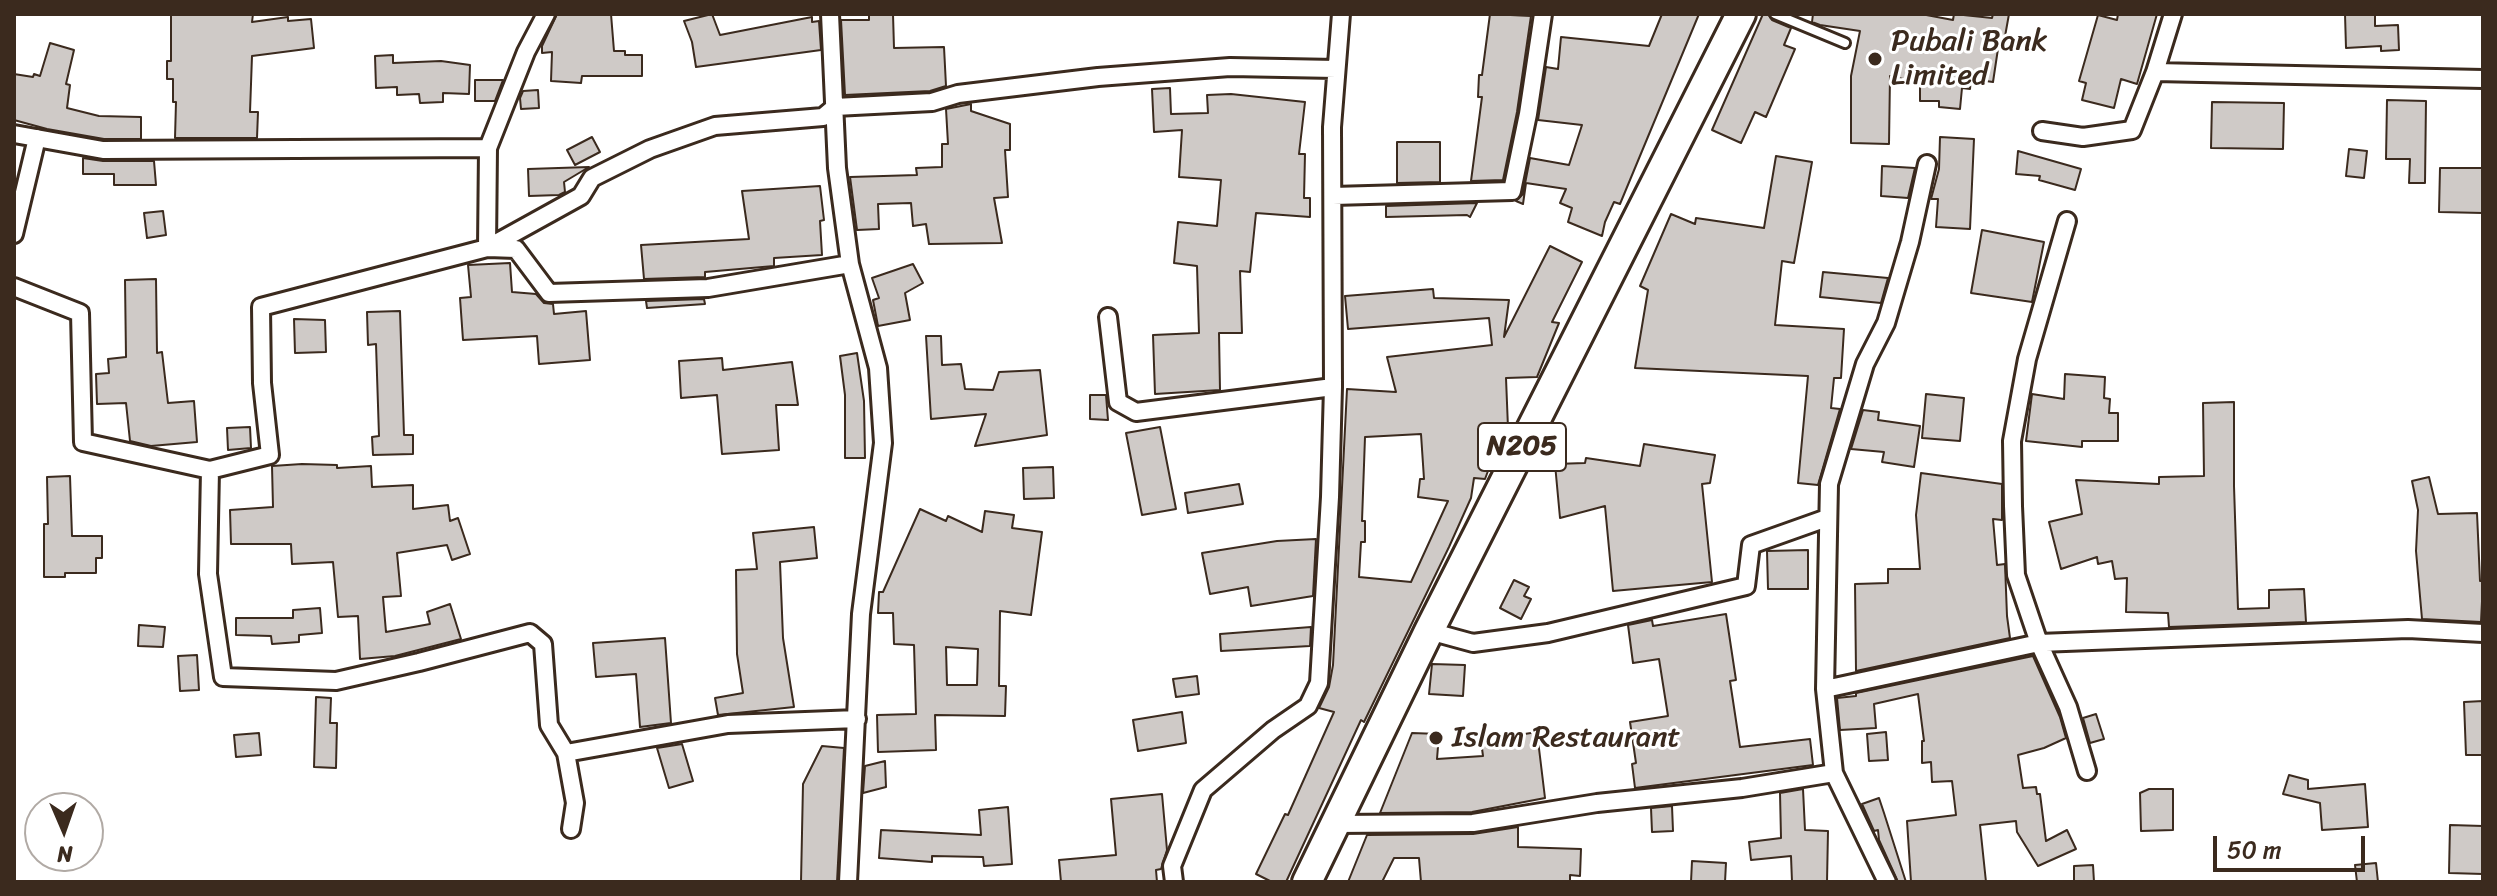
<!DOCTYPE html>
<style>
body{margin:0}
#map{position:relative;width:2497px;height:896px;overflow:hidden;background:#fff;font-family:Sriracha,sans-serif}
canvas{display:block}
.frame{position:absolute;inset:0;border:16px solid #3b2a1e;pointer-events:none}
.north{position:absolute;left:24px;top:792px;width:80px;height:80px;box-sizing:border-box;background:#fff;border:2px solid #b1aaa5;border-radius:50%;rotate:178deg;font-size:22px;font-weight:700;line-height:32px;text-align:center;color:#3b2a1e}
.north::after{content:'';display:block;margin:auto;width:28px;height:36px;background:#3b2a1e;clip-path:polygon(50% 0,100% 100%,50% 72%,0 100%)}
.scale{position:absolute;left:2213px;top:836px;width:152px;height:36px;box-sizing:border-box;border:4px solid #3b2a1e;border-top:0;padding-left:10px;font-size:24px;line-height:28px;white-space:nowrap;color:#3b2a1e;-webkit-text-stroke:6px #fff;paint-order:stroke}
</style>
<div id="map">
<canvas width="2497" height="896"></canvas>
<div class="frame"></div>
<div class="north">N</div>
<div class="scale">50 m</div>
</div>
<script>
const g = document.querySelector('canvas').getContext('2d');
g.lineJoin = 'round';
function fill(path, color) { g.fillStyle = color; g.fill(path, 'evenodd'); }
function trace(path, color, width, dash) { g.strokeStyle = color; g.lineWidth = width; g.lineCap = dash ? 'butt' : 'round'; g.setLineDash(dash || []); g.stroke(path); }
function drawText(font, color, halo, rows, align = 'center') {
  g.font = font + ' Sriracha,sans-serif'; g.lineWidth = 6; g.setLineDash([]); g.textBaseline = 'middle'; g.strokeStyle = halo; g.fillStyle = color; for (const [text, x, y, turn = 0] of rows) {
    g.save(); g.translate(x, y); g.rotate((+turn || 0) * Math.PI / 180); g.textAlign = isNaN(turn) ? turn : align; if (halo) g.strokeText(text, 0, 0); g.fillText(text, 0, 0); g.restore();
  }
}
const building = new Path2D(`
 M171,14h82l-1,8 36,-5v4l23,-2 3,29 -62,8 -2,56h8l-1,26h-82l1,-36h-3v-23h-6v-18h4z
 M557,14h54l3,37h11v4h17v21h-60l-1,7 -30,-2 1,-29 -10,1v-7z
 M712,14l8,21 92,-18v5l7,-1 2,29 -125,17 -4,-25 -8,-21z
 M869,14h24l1,34 50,-1 2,39 -16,5 -85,4 -4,-75h28z
 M1490,14l41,2 -14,96 -14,68 -32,1 11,-84h-4l1,-22h3z
 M1662,14h37l-79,190 -6,-2 -9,20 -3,14 -34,-14 4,-14 -12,-5 6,-14 -40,-6 -3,21 -7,-3 7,-7 7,-36 39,7 13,-40 -44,-5 8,-53 12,2 3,-32 88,9z
 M1763,14h5l4,6 19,8 -7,17 11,4 -29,68 -11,-5 -14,31 -29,-13z
 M1813,14h108l32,6 1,-6 38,4 1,-4h16l-5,28h-5l-6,40 -22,-3 -1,10 -8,-1 -2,21 -21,-2v-6h-19v-18l-30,-7 -1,68 -38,-1v-67l9,-45 -40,-6 -8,-3z
 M2118,14h39l-20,70 -16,-5 -7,29 -32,-8 4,-17 -7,-2 19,-66 19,5z
 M2345,14h30v12l23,-1 1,25 -18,1v-5l-35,2z
 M50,43l24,7 -8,34 4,1 -3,23 32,8 42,1v22h-37l-57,-10 -33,-9v-46l19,3 1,-3 6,2z
 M393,55v8l48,-2 29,4 -1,29 -26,-1v9l-23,1 -1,-9 -22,1v-8l-21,1 -1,-32z
 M475,80h28l-8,21h-20z
 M1170,88l1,26 37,-1 -1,-18 24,-1 74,8 -6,52h6l-1,44h6v19l-54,-4 -6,59 -10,-1 2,62h-23l1,57 -65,4 -2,-59 46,-2 -2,-67 -23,-3 4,-41 39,4 4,-46 -42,-3 3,-47 -28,2 -2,-43z
 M538,90l1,18 -18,1 -1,-11 3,-7z
 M2387,100l39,1 -1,82h-16l1,-24h-24z
 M2212,102l72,1 -1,46 -72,-1z
 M971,104v7l39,13v26h-5l3,47 -14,1 8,45 -73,1 -3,-20 -13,2 -2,-23 -33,1 1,25 -22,1 -7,-53 67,-2 -1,-7 26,-1v-23h6l-2,-35z
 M592,137l8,15 -25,13 -8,-15z
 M1940,137l34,2 -4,90 -34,-2 2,-28h-7l8,-30z
 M1397,142h43v40l-43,1z
 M2349,149l18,2 -3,27 -18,-2z
 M2018,151l63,18 -6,21 -36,-10 1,-4 -24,-2z
 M1776,156l36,6 -18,101 -12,-2 -7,64 69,4 -3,49h-7l-3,30 9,1 -22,76 -20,-2 10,-107 -173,-8 13,-78 -8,-4 31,-72 24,10 1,-6 68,10z
 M83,158l20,3h51l2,24h-42v-11h-31z
 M1882,166l33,2 -7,30 -27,-2z
 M589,167l-25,15 1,10 -6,3 -30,1 -1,-27z
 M2440,168h43v45l-44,-1z
 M820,186l4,34 -4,1 2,34 -48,3v8l-69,6v5l-61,2 -3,-34 108,-6 -7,-48z
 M1477,203l-7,14 -3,-2 -81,2v-11z
 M163,211l3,24 -19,3 -3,-25z
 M1982,230l62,12 -12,60 -61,-9z
 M1550,246l32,16 -30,60 7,1 -22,54 -31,1 2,50h-4l-19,51 -11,-1 -3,20 -22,49 -85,175 -3,-2 -75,162h-14l-16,-8 29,-60 3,1 46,-103 -15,-4 10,-21 4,-22 14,-276 49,3 -9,-35 105,-12 -3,-27 -141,11 -3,-33 88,-7 1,9 75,2 -5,37zM1421,434l3,45h-4l-2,18 30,4 -37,81 -52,-5 2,-35h4v-21h-3l3,-84z
 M510,263l2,29 24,2 8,9 9,1 1,10 32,-3 4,49 -51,4 -2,-28 -74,4 -3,-42 11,-1 -3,-32z
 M913,264l10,19 -18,10 5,27 -32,6 -5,-26 6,-2 -7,-20z
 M1823,272l65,6 -7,25 -61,-6z
 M156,279l1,74 5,-1 6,51 26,-2 3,41 -46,4 -21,-5 -4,-38 -29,1 -1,-30 13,-1 -1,-14 18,-2 -1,-77z
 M704,299l1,5 -58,4 -1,-7z
 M400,311l4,124h9v19l-40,1 -1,-18 7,-1 -3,-92 -8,1 -1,-33z
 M294,319l31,1 1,32 -31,1z
 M926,336h15l1,29 19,-1 4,25 28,1 6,-18 41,-2 7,65 -72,11 11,-32 -55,5z
 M857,353l7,48 1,57h-20v-63l-5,-39z
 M722,358l1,12 69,-8 6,43h-22l3,45 -57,4 -5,-59 -36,3 -2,-37z
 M2065,374l40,3 -1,21 6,1 -1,14h9v28h-36v6l-56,-6 6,-47 32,5z
 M1926,394l38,4 -4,43 -38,-3z
 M1090,395h16l2,25 -18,-1z
 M2234,402v84l4,123 31,-1v-18l35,-1 2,33 -137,5 -1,-14 -42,-1 1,-34 -12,1 -3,-18 -14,3 -1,-7 -36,12 -12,-47 33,-8 -6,-34 83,4v-7l45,-1 -1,-73z
 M1863,410l16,2 -1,8 42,6 -6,41 -32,-5 2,-10 -33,-3z
 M250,427l1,21 -23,2 -1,-22z
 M1160,427l16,82 -34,6 -16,-82z
 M1644,444l71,11 -5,28 -8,1 10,98 -99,9 -8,-85 -45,12 -5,-54 30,-1 1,-5 54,8z
 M302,464l35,1v3l34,-2 1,21 41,-2v24l35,-4 2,16 8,-3 12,36 -18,6 -5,-15 -50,8 4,43 -18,1 3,35 44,-8 -3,-12 23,-8 11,35 -66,17 -35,3 -2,-43 -20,1 -5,-55 -41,2 -1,-20h-60l-1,-34 43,-3 -1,-41z
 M1053,467l1,31 -30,1 -1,-31z
 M1921,473l81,11v36l-9,-1 4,46 8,-1 2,52 3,22 -154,33 -1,-87 33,-1v-14h32l-4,-54z
 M70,476l2,60h30v22h-6v15h-31v4h-21v-53h4l-1,-47z
 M2429,477l9,37 39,-1 3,68h3l-2,41 -59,-3 -6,-68 2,-41 -6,-29z
 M1239,484l4,20 -55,9 -3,-20z
 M920,509l26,12 2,-5 34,16 3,-21 29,4 -2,13 30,4 -11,83 -31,-4 -1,75h7l-1,30 -70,-1 1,35 -58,2 -1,-37 39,-1 -2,-69 -20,-1 -1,-31h-15l1,-21h4zM946,647l32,2 -1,36h-30z
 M814,527l3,31 -37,4 3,76 11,69 -76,8 -3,-17 28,-5 -6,-39 -1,-84 21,-1 -4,-36z
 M1316,539l-3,57 -62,10 -3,-19 -38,7 -8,-41 75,-12z
 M1808,550v39h-40l-1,-38z
 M1514,580l15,7 -5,9 7,3 -10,20 -21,-11z
 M320,608l2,25 -23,2v7l-27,2 -1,-8 -35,-1v-17h57v-8z
 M1726,614l10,66 -6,1 10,66 70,-8 3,26 -178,23 -3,-24 4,-1 -6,-41 38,-6 -9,-57 -26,4 -5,-38 24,-5 1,6z
 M139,625l26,2 -2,20 -25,-1z
 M1311,627l-1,19 -89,5 -1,-17z
 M665,638l6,85 -31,4 -4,-53 -40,3 -3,-34z
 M197,655l2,35 -19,1 -2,-35z
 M2033,656l27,61 6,21 -22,10 -26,7 5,33 13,-1 1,7h3l6,47 21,-11 9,19 -38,17 -21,-34 -1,-11 -36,4 6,57h-75l-4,-61 49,-6 -4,-34 -20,1 -1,-20 -9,1v-22h2l-6,-47 -44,10 2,24 -36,2 -3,-32 19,-2v-3z
 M1432,664l33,1 -2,31 -34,-2z
 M1197,676l2,18 -23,3 -3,-18z
 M316,697l15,1 -1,25h7l-1,45 -22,-1z
 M2483,701v54h-17l-2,-53z
 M1182,712l4,31 -48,8 -5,-31z
 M2096,714l8,25 -14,4 -7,-25z
 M1537,732l8,66 -73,14 -92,1 32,-80 27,1 -2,25 46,-3 -2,-15z
 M1886,732l2,28 -19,1 -2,-27z
 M259,733l2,22 -25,2 -2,-22z
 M682,744l11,37 -24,7 -12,-40z
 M822,746l22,2 -7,134h-36l2,-98z
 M885,761l1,26 -23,6 2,-27z
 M2289,775l19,5v9l57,-5 3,43 -46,3 -2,-27 -37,-9z
 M1803,789l2,41 23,1 -1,51h-35l-1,-26 -40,4 -2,-18 32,-4 -1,-45z
 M2149,789h24v41l-32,1 -1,-38z
 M1162,794l5,56 -6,19 -5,1 1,12h-96l-2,-22 57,-5 -5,-56z
 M1879,798l5,15 22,69h-8l-19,-42 -1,-10 -4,1 -12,-27z
 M1672,806l1,25 -21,1 -1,-24z
 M1008,807l4,57 -28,2 -1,-9 -51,-1v6l-53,-4 2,-28 100,5 -2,-25z
 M2450,825l33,1v48l-34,-1z
 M1518,827v20l63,2 -1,27 -10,-1v7h-149l-2,-24h-25l-12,24h-34l19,-47 106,-1z
 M1692,861l34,2 -1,19h-34z
 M2376,863l2,19h-21l-2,-17z
 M2093,865l1,17h-20v-16z`);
fill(building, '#cfcac7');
trace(building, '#3b2a1e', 2);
const service = new Path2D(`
 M1775,14l70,29`);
const minor = new Path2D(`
 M830,14l7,154 13,96 28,104 5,75 -22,171 -13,268
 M2155,72l328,7
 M2042,131l41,6 49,-7 23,-58 18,-58
 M14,134l89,16 385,-2
 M1333,196l179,-5 16,-77 15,-100
 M2067,221l-40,138 -15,82 1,65 3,69 23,68 29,64 19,64
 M14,234l23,-96
 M487,248l1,-100 38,-96 20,-38
 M488,248l28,1 33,44 159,-5 142,-24
 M14,287l66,26 3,129 127,28
 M1108,317l10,85 18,10 197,-25
 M1429,631l44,12 75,-10 198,-47 5,-41 76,-27
 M1825,689l4,-205 36,-120 21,-41 24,-81 17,-78
 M566,753l162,-29 129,-5
 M1834,773l53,109
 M1334,824l139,-1 124,-20 145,-15 92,-15 -9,-84 214,-46 369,-14 75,4
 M571,829l4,-26 -9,-50 -17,-28 -6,-81 -13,-11 -111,29 -83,19 -113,-4 -15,-103 2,-104 60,-15 -8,-72 -1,-76 226,-59 94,-52 11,-18 58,-29 65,-23 108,-9 12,-10 97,-5 26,-8 140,-17 132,-10 106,2
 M1174,882l-2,-16 31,-76 70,-60 35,-24 11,-23 11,-186 3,-110 -1,-260 9,-113`);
const trunk = new Path2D(`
 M1307,882l122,-251 312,-617`);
trace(service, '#3b2a1e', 14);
trace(minor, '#3b2a1e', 22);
trace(trunk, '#3b2a1e', 34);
trace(service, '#fff', 8);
trace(minor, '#fff', 16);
trace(trunk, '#fff', 28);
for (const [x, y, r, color] of [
 [1875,59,8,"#3b2a1e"],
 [1436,738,8,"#3b2a1e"]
]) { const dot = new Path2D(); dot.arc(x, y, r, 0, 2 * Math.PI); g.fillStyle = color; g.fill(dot); trace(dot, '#fff', 3); }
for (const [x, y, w] of [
 [1522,447,88]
]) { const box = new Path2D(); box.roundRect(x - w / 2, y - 24, w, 48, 6); g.fillStyle = '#fff'; g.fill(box); trace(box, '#3b2a1e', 2); }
drawText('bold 28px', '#3b2a1e', null, [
 ["N205",1522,447]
]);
drawText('30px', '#3b2a1e', '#fff', [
 ["Pubali Bank",1891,42],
 ["Limited",1891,76],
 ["Islam Restaurant",1452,738]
], 'left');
</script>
